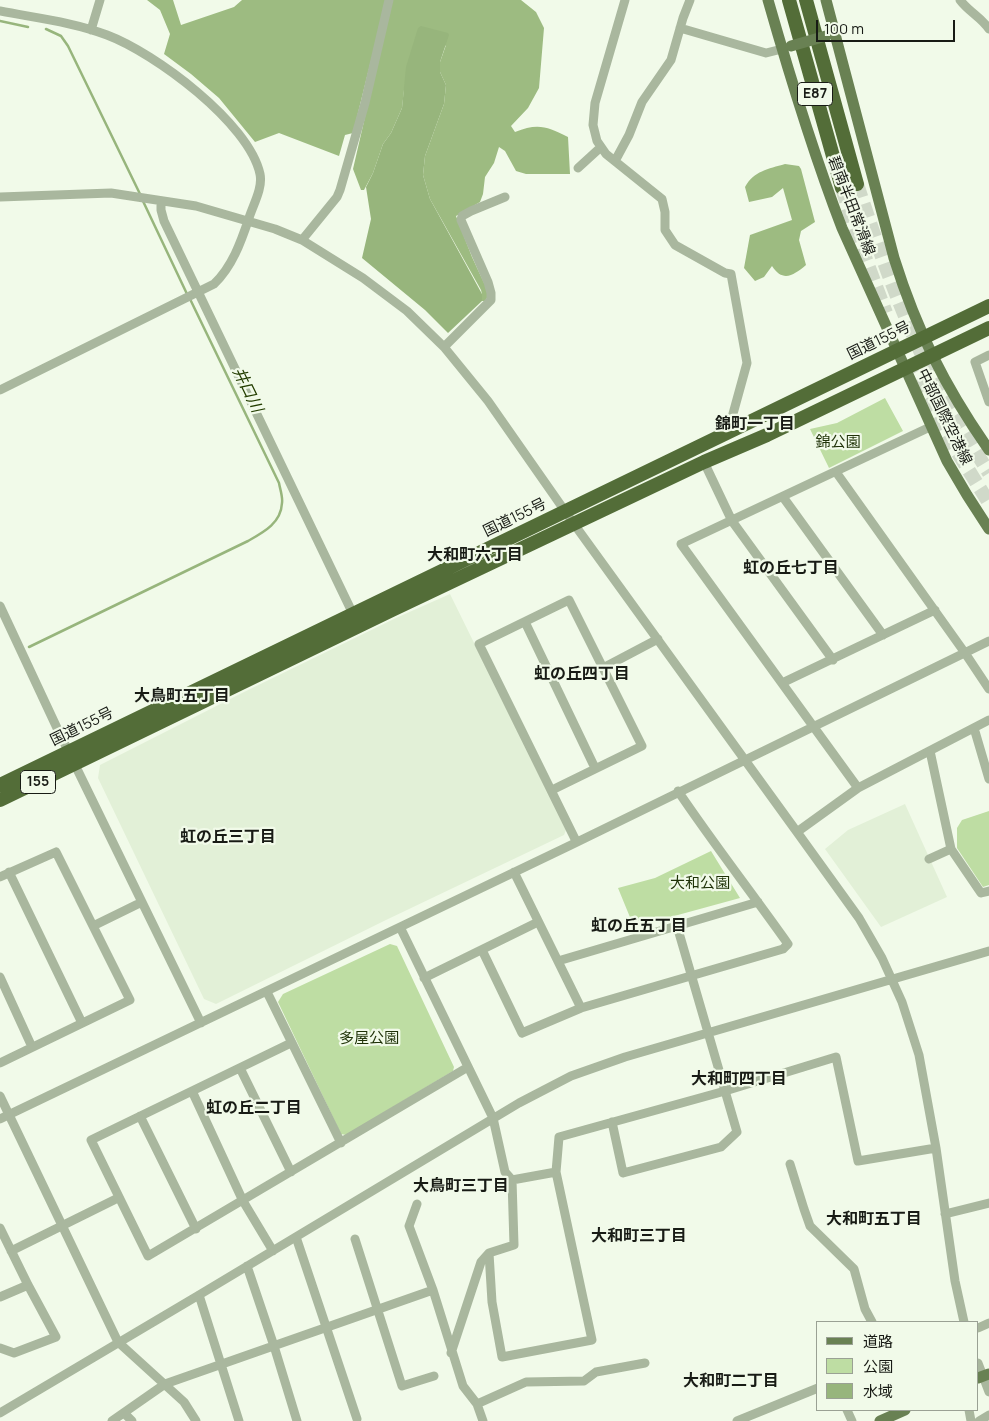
<!DOCTYPE html>
<meta charset="utf-8">
<style>
body{margin:0}
#map{position:relative;width:989px;height:1421px;overflow:hidden;background:#f1fae9;font-family:Manrope,"Noto Sans JP",sans-serif}
canvas{display:block}
.legend{position:absolute;left:816px;top:1321px;width:162px;height:90px;box-sizing:border-box;background:#f1fae9;border:1px solid #9aa194;margin:0;padding:6px 9px;list-style:none;font-size:15px;color:#181b15}
.legend li{display:flex;align-items:center;gap:10px;height:25px}
.legend b{width:25px;border:1px solid #9aa194}
.scale{position:absolute;left:816px;top:20px;width:139px;height:22px;box-sizing:border-box;border:2px solid #181b15;border-top:0;padding-left:6px;font-size:15px;line-height:18px;white-space:nowrap;color:#181b15;-webkit-text-stroke:4px #f1fae9;paint-order:stroke}
</style>
<div id="map">
<canvas width="989" height="1421"></canvas>
<ul class="legend">
<li><b style="height:6px;background:#698153"></b>道路</li>
<li><b style="height:14px;background:#bedda3"></b>公園</li>
<li><b style="height:14px;background:#97b57c"></b>水域</li>
</ul>
<div class="scale">100 m</div>
</div>
<script>
const g = document.querySelector('canvas').getContext('2d');
g.lineJoin = 'round';
function fill(path, color) { g.fillStyle = color; g.fill(path, 'evenodd'); }
function trace(path, color, width, dash) { g.strokeStyle = color; g.lineWidth = width; g.lineCap = dash ? 'butt' : 'round'; g.setLineDash(dash || []); g.stroke(path); }
function drawText(font, color, halo, rows, align = 'center') {
  g.font = font + ' Manrope,"Noto Sans JP",sans-serif'; g.lineWidth = 4.5; g.setLineDash([]); g.textBaseline = 'middle'; g.strokeStyle = halo; g.fillStyle = color; for (const [text, x, y, turn = 0] of rows) {
    g.save(); g.translate(x, y); g.rotate((+turn || 0) * Math.PI / 180); g.textAlign = isNaN(turn) ? turn : align; if (halo) g.strokeText(text, 0, 0); g.fillText(text, 0, 0); g.restore();
  }
}
fill(new Path2D(`
 M450,594l116,236 -2,5 -178,85 -170,84 -12,-5 -106,-221 2,-13 142,-72 154,-75z
 M905,804l42,93 -66,30 -56,-78 23,-19z`), '#e2f0d7');
fill(new Path2D(`
 M885,398l18,33 -74,37 -19,-39 27,-6z
 M989,811v74l-6,2 -26,-39v-20l5,-8z
 M711,851l29,47 -106,29 -16,-39 37,-10z
 M390,944l7,2 57,121 -1,4 -107,64 -5,-1 -63,-132 5,-8z`), '#bedda3');
fill(new Path2D(`
 M147,0h26l8,25 53,-18 8,-7h144l-33,133 -8,2 -6,21 -60,-23 -24,9 -36,-44 -28,-24 -27,-20 6,-20 -10,-24z
 M392,0h129l15,12 8,16 -5,60 -11,20 -17,18 4,6c22,-9 32,-6 53,5l2,37h-44l-10,-3 -11,-20 -6,-4 -5,16 -9,14 -2,17 -3,8 -24,14 16,41 13,28 3,9 -2,7h-4v-7l-1,-4 -51,-91 -7,-24 2,-19 19,-52 2,-19 -6,-13v-10l6,-17 -42,45 -2,18 -11,25 -8,11 -10,29 -9,17h-3l-8,-21z
 M785,164l14,2 2,3 14,53 -14,9 -2,9 7,25c-12,10 -23,18 -34,1l-8,11 -9,4 -11,-13 6,-33 42,-15 -9,-32 -11,9 -23,5 -4,-15c9,-16 23,-18 40,-23z`), '#9dbb81');
fill(new Path2D(`
 M421,26l27,7 1,2 -9,27v10l6,13 -2,19 -19,52 -2,19 7,24 52,95v7l-34,32 -23,-23 -63,-52 9,-39 -5,-32 7,-14 10,-29 8,-11 11,-25 4,-41 12,-39z`), '#97b57c');
trace(new Path2D(`
 M0,21l28,6
 M46,29l15,7 7,10 72,148
 M142,199l45,95
 M29,647l219,-106c16,-9 33,-18 34,-38 1,-6 -2,-14 -3,-20l-89,-184`), '#97b57c', 2.5);
trace(new Path2D(`
 M857,184c19,58 39,114 64,169 19,41 44,81 68,120
 M842,188l15,48 29,77
 M907,361l46,84 36,58`), '#d0d9c9', 14, [14, 7]);
trace(new Path2D(`
 M625,0l-30,103 -2,22 4,16 9,13 56,45 3,13v18l10,15 50,28 6,1 16,89 -16,58v10
 M960,0c9,12 21,17 29,29
 M0,11c36,7 73,11 107,24 48,18 142,88 153,139 3,14 -7,31 -11,44 -8,24 -17,49 -35,66l-214,106
 M680,28l86,25 16,-4
 M91,30l9,-30
 M615,161l14,-26 13,-33 29,-42 12,-42 7,-18
 M578,168l23,-21
 M0,197l111,-4 85,13 79,23 27,11 61,38 44,33 37,36 44,54 86,123 223,308 62,86 23,40 20,44 17,53 17,93 19,133 9,41
 M161,201v9l3,11 189,393
 M302,240l35,-43 3,-7 25,-87 24,-103
 M444,347l47,-47v-7l-3,-11 -27,-62 1,-4 9,-5 34,-14
 M989,355l-14,7 14,40
 M704,462l28,59 101,139
 M836,472l129,181 24,36
 M783,497l100,138
 M0,606l57,122 144,295
 M525,622l70,146
 M603,668l55,-29
 M782,683l153,-73
 M974,728l15,51
 M930,751l21,98 30,44 8,-2
 M858,788l-177,-244 249,-117
 M552,790l90,-44 -73,-146 -90,44 97,197
 M797,832l61,-44 131,-68
 M929,859l22,-10
 M9,872l73,151
 M514,872l67,136
 M0,877l56,-25 74,148 -130,63
 M93,926l49,-24
 M400,927l93,191 12,54 7,8 2,65 -25,8 -8,9 -30,91
 M482,950l40,83 59,-25 202,-59 5,-5c-36,-51 -75,-101 -110,-153
 M558,961l200,-59
 M0,977l32,70
 M424,978l114,-56
 M267,992l74,151
 M291,1043l-200,97 57,116 320,-189
 M240,1068l51,104
 M192,1091l51,110 30,50
 M0,1096l118,246 66,60 12,19
 M140,1116l56,113
 M0,1119l571,-274 418,-204
 M612,1122l11,51 98,-26 16,-15 -60,-206
 M790,1164l14,45 6,17 44,43 11,40 7,13
 M556,1172l3,-35 166,-46 111,-34 22,104 78,-13
 M417,1204l-8,22 24,64 30,96 14,18 6,17
 M945,1214l44,-11
 M0,1228l28,57 28,52 -42,16 -14,-5
 M296,1237l61,182
 M355,1239l47,147 32,-10
 M11,1251l107,-53
 M489,1253l3,49 10,55 90,-17 -36,-168 -44,8
 M247,1266l27,80 23,75
 M199,1295l40,126
 M0,1297l28,-12
 M978,1328l11,-5
 M978,1363l11,29
 M477,1404l49,-22 58,-1 12,-9 49,-9
 M847,1410l5,11
 M969,1410l2,11
 M0,1413l199,-118 320,-192 52,-27 54,-19 364,-106
 M124,1413l8,8
 M112,1421l53,-37 268,-94
 M737,1421l81,-33
 M979,1421l10,-6`), '#a9b79e', 9);
trace(new Path2D(`
 M768,0c22,77 45,153 74,228l105,233 20,34 22,34
 M826,0l68,258c23,73 51,129 95,192
 M978,1378l11,-4
 M880,1421l25,-11`), '#698153', 11);
trace(new Path2D(`
 M789,0l53,188
 M806,0l51,184
 M0,785l989,-479
 M0,800l392,-190 312,-148 63,-27 222,-107`), '#536d38', 14);
trace(new Path2D(`
 M791,46l35,-10`), '#698153', 11);
for (const [x, y, w] of [
 [815,94,35],
 [38,782,35]
]) { const box = new Path2D(); box.roundRect(x - w / 2, y - 11.5, w, 23, 4); g.fillStyle = '#f1fae9'; g.fill(box); trace(box, '#181b15', 1); }
drawText('bold 14px', '#181b15', null, [
 ["E87",815,94],
 ["155",38,782]
]);
drawText('15px', '#181b15', '#f1fae9', [
 ["碧南半田常滑線",851,206,69],
 ["国道155号",879,341,-26],
 ["中部国際空港線",944,417,64],
 ["国道155号",515,518,-26],
 ["国道155号",82,727,-26]
]);
drawText('15px', '#1f3208', '#f1fae9', [
 ["錦公園",838,443],
 ["大和公園",700,884],
 ["多屋公園",369,1039]
]);
drawText('italic 16px', '#233d00', '#f1fae9', [
 ["井口川",247,390,64]
]);
drawText('bold 16px', '#181b15', '#f1fae9', [
 ["錦町一丁目",755,425],
 ["大和町六丁目",475,556],
 ["虹の丘七丁目",791,569],
 ["虹の丘四丁目",582,675],
 ["大鳥町五丁目",182,697],
 ["虹の丘三丁目",228,838],
 ["虹の丘五丁目",639,927],
 ["大和町四丁目",739,1080],
 ["虹の丘二丁目",254,1109],
 ["大鳥町三丁目",461,1187],
 ["大和町五丁目",874,1220],
 ["大和町三丁目",639,1237],
 ["大和町二丁目",731,1382]
]);
</script>
